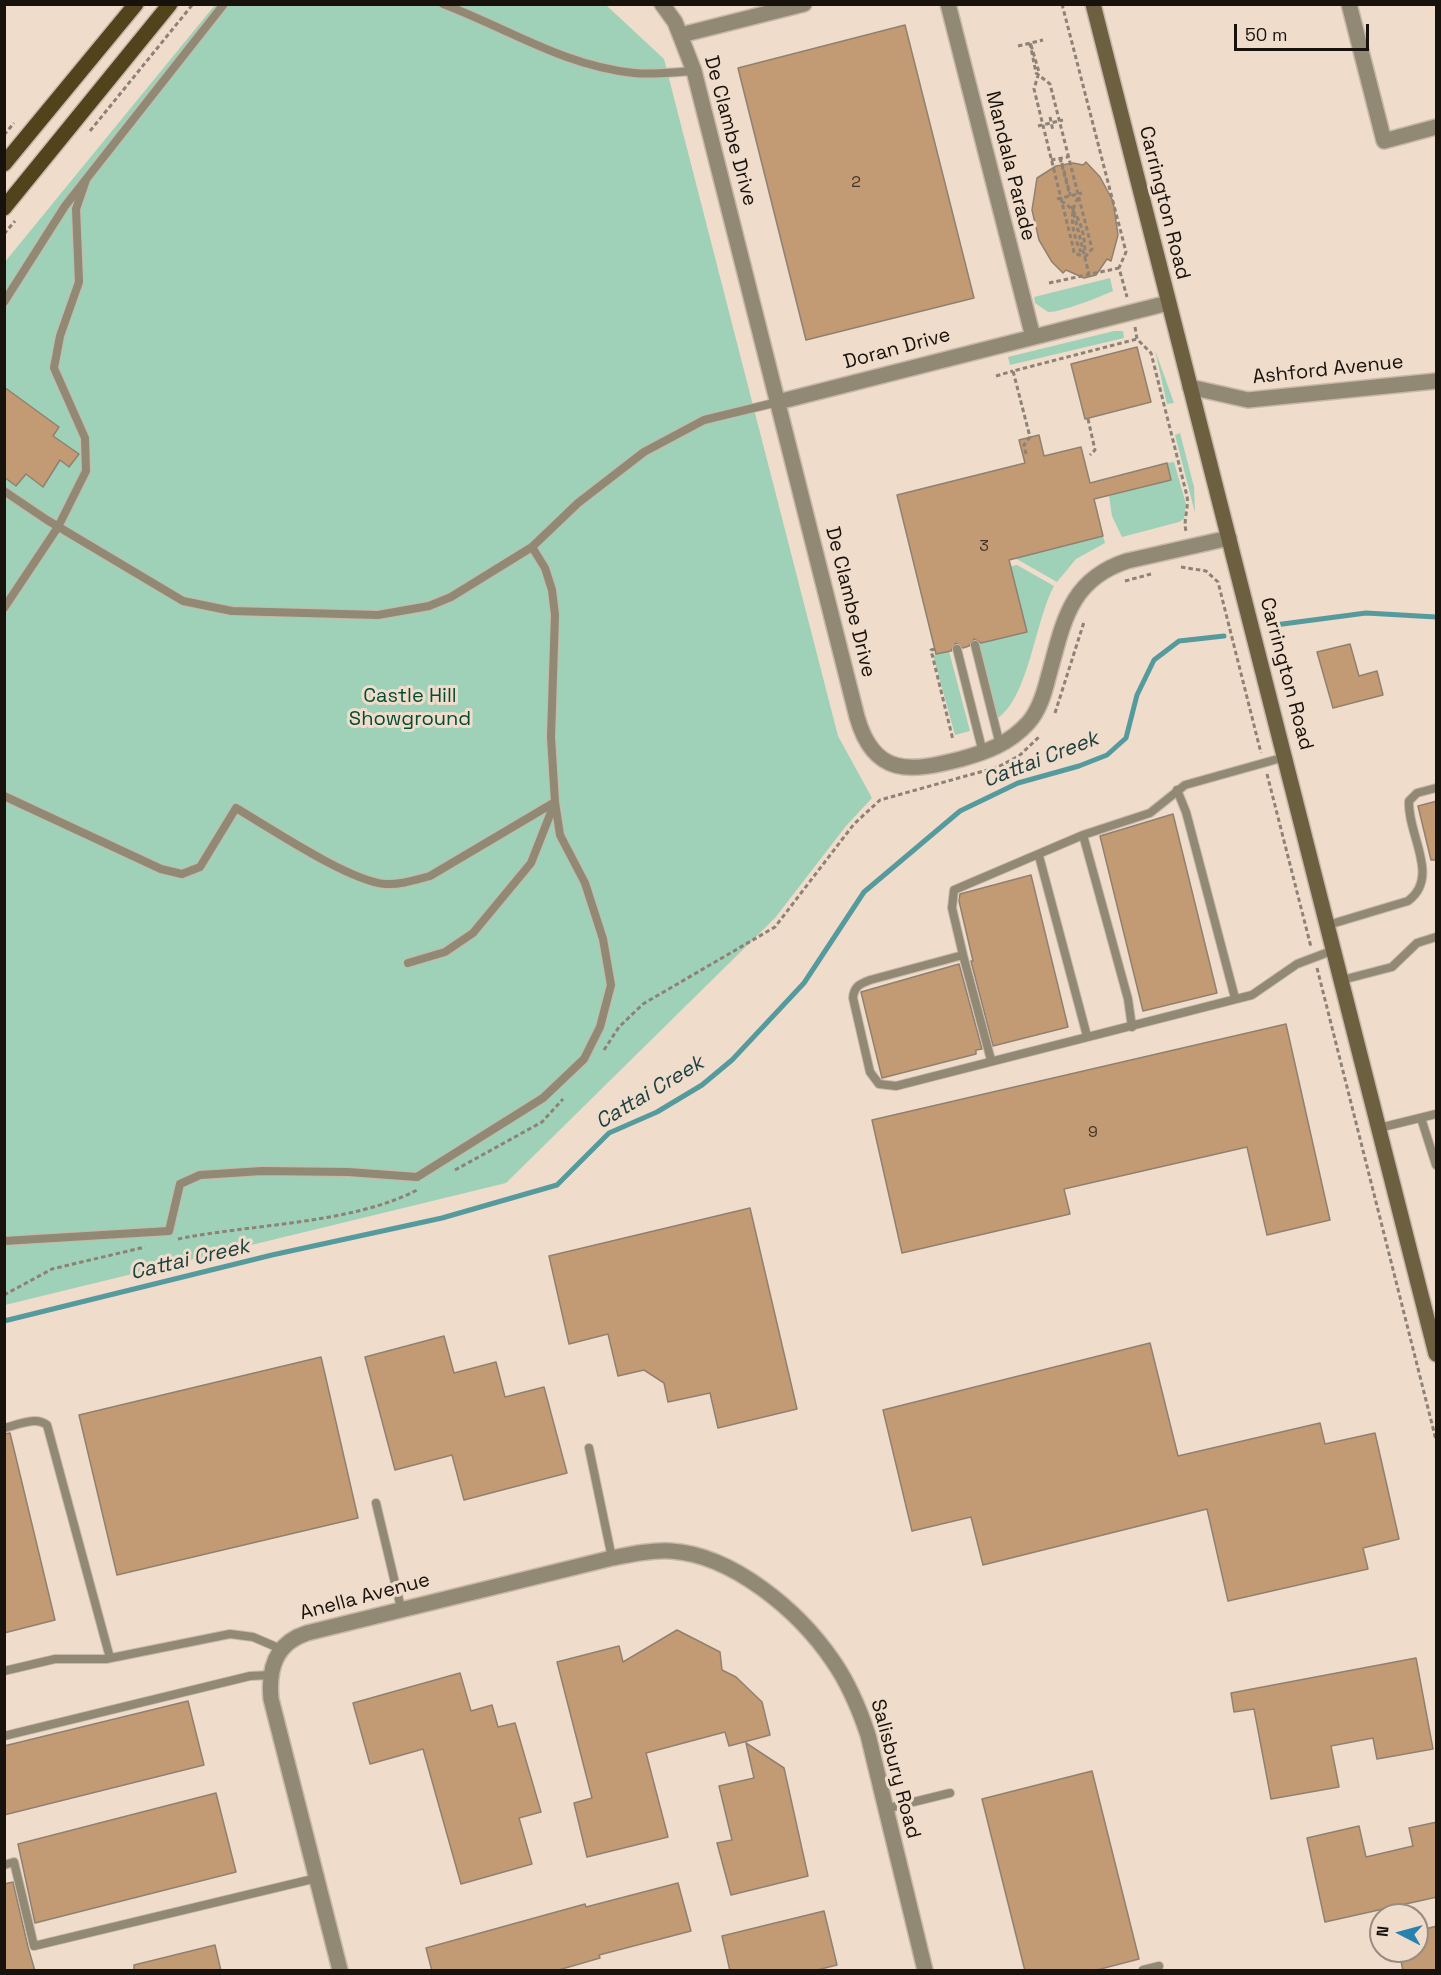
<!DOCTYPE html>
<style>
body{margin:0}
#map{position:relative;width:1441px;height:1975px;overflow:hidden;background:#efdccb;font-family:"Space Grotesk",sans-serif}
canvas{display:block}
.frame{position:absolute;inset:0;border:6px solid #18120c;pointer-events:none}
.north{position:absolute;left:1369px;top:1903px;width:60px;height:60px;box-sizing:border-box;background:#efdccb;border:2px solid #998b7f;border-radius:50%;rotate:276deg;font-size:16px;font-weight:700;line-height:24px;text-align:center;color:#18120c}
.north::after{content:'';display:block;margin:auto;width:21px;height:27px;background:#2882b0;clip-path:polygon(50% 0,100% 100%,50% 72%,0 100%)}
.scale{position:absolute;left:1234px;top:24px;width:135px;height:27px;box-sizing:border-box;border:3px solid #18120c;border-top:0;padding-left:8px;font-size:18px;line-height:21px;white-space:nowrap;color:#18120c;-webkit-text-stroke:4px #efdccb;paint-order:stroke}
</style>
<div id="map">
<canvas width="1441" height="1975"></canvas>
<div class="frame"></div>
<div class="north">N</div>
<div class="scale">50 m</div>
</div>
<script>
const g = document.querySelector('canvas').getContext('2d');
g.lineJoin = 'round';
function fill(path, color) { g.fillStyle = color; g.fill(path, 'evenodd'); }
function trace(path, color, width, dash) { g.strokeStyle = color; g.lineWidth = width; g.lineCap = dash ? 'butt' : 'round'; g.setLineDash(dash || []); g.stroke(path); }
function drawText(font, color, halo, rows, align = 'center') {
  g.font = font + ' "Space Grotesk",sans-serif'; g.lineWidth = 6; g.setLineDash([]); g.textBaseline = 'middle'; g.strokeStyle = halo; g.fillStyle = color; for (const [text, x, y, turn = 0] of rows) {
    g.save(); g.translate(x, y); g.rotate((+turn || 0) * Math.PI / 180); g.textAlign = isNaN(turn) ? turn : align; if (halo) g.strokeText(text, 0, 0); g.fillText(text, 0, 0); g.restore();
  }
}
fill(new Path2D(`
 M215,5h391l58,54 174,677 34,62 -26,28 -71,92 -269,265 -501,122 -1,-1042z
 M1110,278l3,13c-13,6 -54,22 -65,21l-13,-9 -1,-6z
 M1114,331h9l1,7 -114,27 -2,-8z
 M1155,350l19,53 -7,1z
 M1180,433l14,54 1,26 -20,-78z
 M1174,462l12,42 -2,15 -5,3 -57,15 -10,-21 -3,-20 62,-16 -4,-17z
 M1103,536l2,7 -29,16 -19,23 -42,-24z
 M1017,565l37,21c-19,35 -25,110 -56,132l-20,-74 49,-12 -16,-66z
 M949,651l21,80 -15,4 -22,-80z`), '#9fd1b8');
trace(new Path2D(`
 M1275,625l91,-12 70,4
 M4,1321l268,-66 170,-37 115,-33 52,-52 48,-21 45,-27 30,-25 72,-77 60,-91 96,-81 58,-28 61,-17 28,-11 19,-17 11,-43 17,-35 25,-19 45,-5`), '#559b9e', 5);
const building = new Path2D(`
 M905,25l69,273 -168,42 -68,-272z
 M1086,162l14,15 13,24 5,34 -7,26 -4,-2 -11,16 -12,3 -18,-8 -3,3 -11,-11 -13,-22 -7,-30 5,-32 19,-12 17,-3 10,2z
 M1137,347l14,55 -66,17 -14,-55z
 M4,387l55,40 -6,9 26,18 -10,13 -9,-7 -17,27 -17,-13 -10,12 -12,-9z
 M1039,435l5,21 37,-9 9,36 77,-20 4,17 -77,19 9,37 -94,24 18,72 -46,11 -7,-4 -5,7 -6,2 -7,-5 -5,8 -15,3 -39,-159 128,-32 -6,-23z
 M1350,644l9,32 18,-5 6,24 -50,13 -16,-56z
 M1437,801v59h-6l-13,-54z
 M1173,814l44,179 -74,18 -43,-175z
 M1031,875l37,152 -75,19 -22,-85h2l-14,-60 1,-7z
 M959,964l23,85 -6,1v4l-94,24 -21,-86z
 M1286,1024l44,196 -63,15 -20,-88 -183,42 6,25 -168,39 -30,-133z
 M750,1208l47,201 -79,19 -8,-35 -42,9 -4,-19 -20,-13 -26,6 -10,-42 -39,10 -20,-88z
 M444,1336l10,37 42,-11 9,35 39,-10 23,86 -103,27 -12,-45 -57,15 -30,-113z
 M1150,1343l28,113 142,-33 5,21 50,-11 24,106 -36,9 5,21 -140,32 -21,-92 -224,56 -12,-48 -59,14 -29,-121z
 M321,1357l37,161 -241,57 -38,-160z
 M10,1433l45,187 -51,13v-199z
 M677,1630l43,22 2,18 14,7 26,25 8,33 -41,11 -4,-14 -79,21 22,84 -81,20 -13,-54 18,-5 -35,-136 62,-16 4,16z
 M1416,1658l17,91 -56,10 -4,-21 -42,8 8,41 -68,12 -17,-90 -20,3 -3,-19z
 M460,1673l11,38 21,-6 6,22 17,-4 26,89 -22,6 13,46 -71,20 -38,-135 -53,15 -17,-61z
 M188,1701l16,64 -200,50v-69z
 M746,1743l38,25 24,108 -77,19 -14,-52 15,-3 -13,-54 35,-8z
 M1092,1771l47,188 -46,12h-68l-43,-172z
 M216,1793l20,79 -201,51 -17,-79z
 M1437,1822v75l-112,25 -18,-84 52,-12 7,31 47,-11 -4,-18z
 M13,1882l15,65 7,24h-31v-87z
 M678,1883l13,48 -92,24 1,3 -45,13h-123l-6,-23 159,-44 1,3z
 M824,1911l13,54 -24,6h-83l-8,-35z
 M1437,1926v45h-34l-4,-20h18v-20z
 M215,1945l6,26h-87v-6z`);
fill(building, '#c29b74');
trace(building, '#918070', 1.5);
const service = new Path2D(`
 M443,4c64,24 121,62 191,69 19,2 40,-1 60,-2
 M4,302l61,-96 159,-202
 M4,491l43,29 136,81 49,10 146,4 51,-9 22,-9 81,-50 46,-44 66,-51 60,-32 74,-18
 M4,608l54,-81 28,-56 -1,-33 -31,-70 6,-32 19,-54 -3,-73 10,-29
 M975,645l25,100
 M957,649l26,104
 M1285,757l-100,28 -35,28 -67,22 -129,55 -2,18 11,47 -93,25c-10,4 -16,6 -17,18l17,74 9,12 17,2 356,-91 45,-31 37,-14
 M1177,790l9,22 49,186
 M4,796l157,73 21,5 18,-7 36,-59c34,20 113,73 149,76 15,1 30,-4 45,-8l125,-74 5,33 25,48 18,56 8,46 -11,42 -16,32 -41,39 -126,79 -69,-5 -86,-1 -62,4 -20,9 -11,47 -165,10
 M1083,835l45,164 4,28
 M1039,856l48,180
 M1328,925l80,-24c33,-24 -1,-67 1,-100l8,-8 19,-5
 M963,955l28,105
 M408,963l37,-11 28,-19 58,-70 24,-61 -4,-65 4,-122 -3,-25 -7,-22 -13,-21
 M1342,980l50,-13 25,-24 19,-6
 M1421,1118l15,47
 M1379,1128l57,-14
 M4,1428c14,-3 31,-12 43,-3l63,233
 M589,1448l23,110
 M376,1503l25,105
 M4,1671l51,-12h51l124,-25 23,3 28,12
 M4,1736l246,-60 21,-1
 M885,1809l65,-16
 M4,1865l10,-3 20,84 283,-68
 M1143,1970l16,-4`);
const minor = new Path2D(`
 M662,4l13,18 19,49 163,646c17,60 53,55 104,42 25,-7 48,-15 67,-36 11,-12 16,-29 20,-45 15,-53 20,-98 79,-117l102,-23
 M948,4l85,333
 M1349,4l35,137 52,-14
 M681,35l123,-31
 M1190,387l58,13 188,-19
 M778,402l390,-99
 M340,1970l-69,-271c-3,-31 5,-56 36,-66l305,-75c20,-4 39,-8 59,-7 62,4 128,60 162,110 16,23 26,47 35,74l57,235`);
const secondary = new Path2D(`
 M1093,4l343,1350`);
const primary = new Path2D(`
 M4,164l132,-160
 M4,208l166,-204`);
trace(service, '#c8b8a9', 10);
trace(minor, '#c8b8a9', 18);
trace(secondary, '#c8b8a9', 18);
trace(primary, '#c8b8a9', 18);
trace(new Path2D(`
 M1062,4l64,248 -7,16 8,29
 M1030,43l6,30 14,11 42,165 -7,8
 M1031,45l8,27 -5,17 39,158 1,6 11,4
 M1018,46l25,-6
 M1050,117l3,14
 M1038,126l25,-6
 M90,131l103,-127
 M4,135l10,-12
 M1060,158l10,38
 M1051,160l17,-3
 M1062,163l8,31
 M1078,198c-10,15 -5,38 3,54
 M1057,199l25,-6
 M1061,201c18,9 24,32 24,52
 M1072,206l17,68
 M4,234l11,-13
 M1049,283l70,-15
 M1135,327l2,12 14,14 36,143c2,12 -4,24 -1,35
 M996,376l17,-5
 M1088,419l7,31 -5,5
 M1026,454l-2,-9 6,-8 -17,-66 124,-32
 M1181,567l25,4 12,11 43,171
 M1125,581l26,-7
 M935,649l-4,1 22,90
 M1055,713l29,-91
 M1267,774l44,173
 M1317,968l119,472
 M604,1050l15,-23 24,-23 132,-77 79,-103 26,-24 118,-33 21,-11 21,-20
 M455,1170l87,-48 21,-23
 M178,1239c73,-15 174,-15 239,-49
 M4,1295l48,-26 93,-22`), '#8e8175', 3, [4.5, 3]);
trace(service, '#918974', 8);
trace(minor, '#918974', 15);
trace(secondary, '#6c6041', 15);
trace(primary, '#51431c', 15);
drawText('16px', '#423426', null, [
 ["2",856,183],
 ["3",984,547],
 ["9",1093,1133]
]);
drawText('20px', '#18120c', '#efdccb', [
 ["De Clambe Drive",730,131,75],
 ["Mandala Parade",1010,166,76],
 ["Carrington Road",1164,203,76],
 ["Doran Drive",897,349,-15],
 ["Ashford Avenue",1328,370,-6],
 ["De Clambe Drive",850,602,76],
 ["Carrington Road",1286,674,75],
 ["Anella Avenue",365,1597,-15],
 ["Salisbury Road",895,1769,75]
]);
drawText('20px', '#004d34', '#efdccb', [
 ["Castle Hill",410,697],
 ["Showground",410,720]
]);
drawText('italic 21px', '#1d4041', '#efdccb', [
 ["Cattai Creek",1041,760,-21],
 ["Cattai Creek",650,1093,-31],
 ["Cattai Creek",190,1260,-13]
]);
</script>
